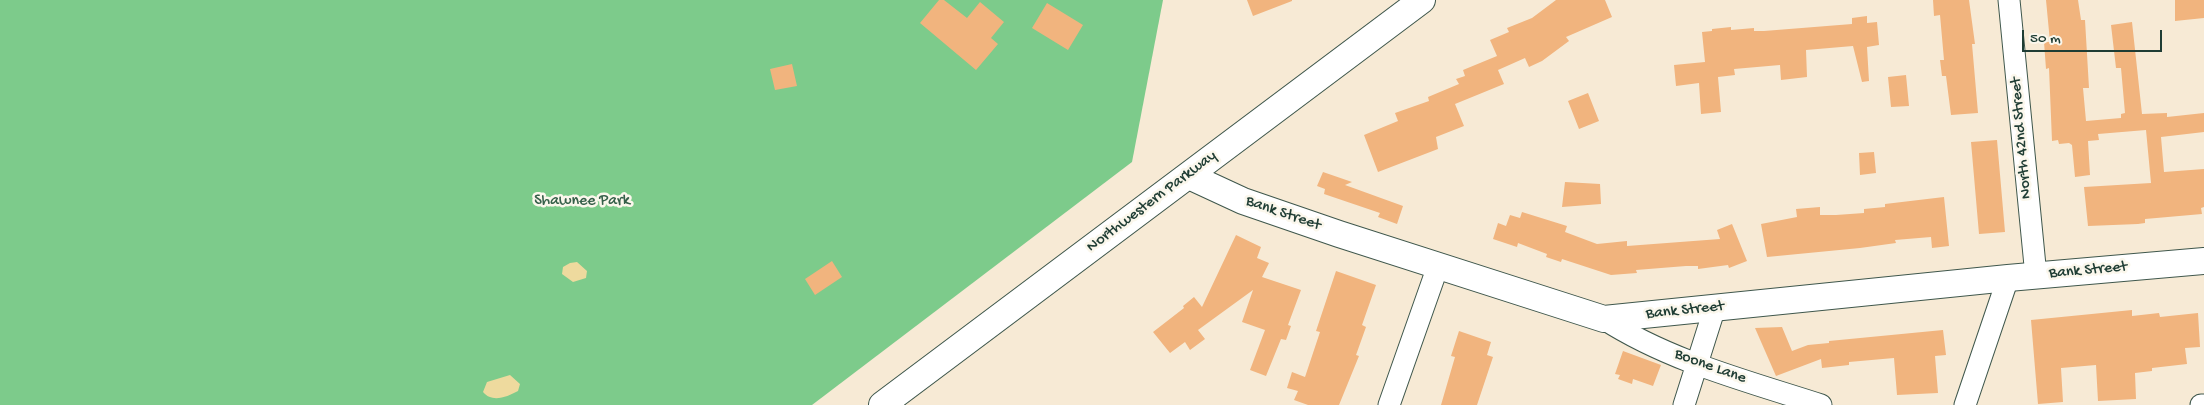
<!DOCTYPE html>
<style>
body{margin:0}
#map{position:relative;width:2204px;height:405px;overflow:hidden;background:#f7ead5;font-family:"Gochi Hand",sans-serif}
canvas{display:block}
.scale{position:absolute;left:2022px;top:30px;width:140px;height:22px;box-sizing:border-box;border:2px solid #1f3d34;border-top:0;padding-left:6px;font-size:15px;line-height:18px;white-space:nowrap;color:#1f3d34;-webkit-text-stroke:4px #fbf7ec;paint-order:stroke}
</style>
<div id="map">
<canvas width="2204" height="405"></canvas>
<div class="scale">50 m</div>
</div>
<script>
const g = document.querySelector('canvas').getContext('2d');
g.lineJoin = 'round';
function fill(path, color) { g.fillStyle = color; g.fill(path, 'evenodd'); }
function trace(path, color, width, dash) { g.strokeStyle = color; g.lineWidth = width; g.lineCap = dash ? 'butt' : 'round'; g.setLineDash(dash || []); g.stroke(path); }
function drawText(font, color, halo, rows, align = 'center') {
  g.font = font + ' "Gochi Hand",sans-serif'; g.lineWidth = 5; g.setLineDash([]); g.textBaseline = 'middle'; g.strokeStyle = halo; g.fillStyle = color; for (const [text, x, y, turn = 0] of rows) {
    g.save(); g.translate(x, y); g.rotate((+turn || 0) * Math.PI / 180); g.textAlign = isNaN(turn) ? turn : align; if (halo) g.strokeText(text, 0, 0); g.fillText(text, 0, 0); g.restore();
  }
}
fill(new Path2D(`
 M0,0h1163l-31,162 -320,243h-812z`), '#7dcb8b');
fill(new Path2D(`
 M577,262l10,9 -1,7 -13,4 -11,-8 1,-7 7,-4z
 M510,375l10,9 -2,7c-11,6 -26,12 -35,1l4,-10z`), '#eeda9e');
fill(new Path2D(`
 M939,0h5l23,18 13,-16 24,20 -13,16 7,6 -22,26 -56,-47z
 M1247,0h45v1l-39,15z
 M1556,0h49l7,17 -46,20 3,4 -27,20 -13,6 -4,-9 -27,12 6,14 -49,20 9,22 -28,11 2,12 -60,23 -14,-37 34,-14 -3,-8 34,-12 -1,-4 31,-13 -3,-5 9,-3 -2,-6 34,-14 -7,-16 19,-8 -2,-4 25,-10z
 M1933,0h36l6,44h-3l6,69 -27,2 -5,-39h-4l-2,-16h4l-4,-45 -6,1z
 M2046,0h32l3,20h4l4,68h-6l3,33 35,-3v-4l4,-1 -4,-45h-5l-5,-43 21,-3 10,92 25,-1v4l37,-4v19l-43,5 3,35 40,-3v38l-3,1 1,6 -57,5v4l-7,1 -50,2 -4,-39 67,-4 -5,-53 -48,4 1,6 -11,1 2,34 -15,2 -3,-32 -3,-2 -10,1 -1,-4 -6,1 -3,-73 -3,1 -2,-27h6z
 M2175,0h29v18l-29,3z
 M1047,3l36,22 -15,25 -36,-22z
 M1867,16v7l10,-1 2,23 -12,2 2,34 -7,1 -9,-36 -47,4 1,27 -26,3 -1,-15 -46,4 1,6 -17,2 3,35 -20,2 -2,-31 -23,3 -2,-21 31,-3 -3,-30 10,-1v-2l19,-2v3l23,-2v3h10l88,-7v-6z
 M792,64l5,22 -22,4 -5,-21z
 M1906,75l3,31 -18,1 -3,-30z
 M1588,93l11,28 -20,8 -11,-28z
 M1997,140l8,92 -26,2 -8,-92z
 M1874,152l2,21 -16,2 -1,-22z
 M1323,172l29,10 -7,3 58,21 -6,18 -19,-7 2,-4 -56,-19 1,-5 -8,-3z
 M1565,182l35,2 1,20 -39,3z
 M1944,197l5,49 -17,2 -1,-11 -36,3 1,3 -36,5 -93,9 -6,-33 36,-7 -1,-8 24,-2v8h16l28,-2v-4l21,-2v-3z
 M1522,212l45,14 -2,6 32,12 30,-3v5l93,-7 -3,-9 15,-6 15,37 -18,7 -1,-3 -30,4v-3h-12l-50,4 1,3 -26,2 -49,-16 -1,3 -15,-5 1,-3 -29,-11 -1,4 -24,-8 5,-16 8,3 4,-11 10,3z
 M1236,235l25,12 -4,11 12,5 -7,14 39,13 -13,35 3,1 -5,14 -5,-1 -15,37 -16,-6 15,-40 -23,-8 11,-32 -55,40 7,9 -15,11 -5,-8 -15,11 -17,-21 31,-24 -1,-2 11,-9 8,10z
 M832,261l10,16 -27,18 -10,-16z
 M1336,271l40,14 -14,40 4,2 -10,28 3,1 -20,49h-31l-14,-5 4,-9 -11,-3 5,-16 13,5 15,-45 -4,-1z
 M2132,310v6l27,-3 1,4 38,-4 2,34 -15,1 2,16 -35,4v3l-17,2 1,26 -38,2 -2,-36 -35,3 2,34 -25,2 -7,-84z
 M1782,327l10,24 16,-6 21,-2v-2l114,-11 3,25 -11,1 3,37 -41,2 -3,-37 -45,4v3l-27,3 -1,-9 -45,17 -21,-48z
 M1459,331l32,11 -4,13 6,2 -16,48h-36l14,-48 -4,-1z
 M1623,351l38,14 -8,21 -20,-7 -1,5 -14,-5 2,-4 -5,-1z`), '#f1b47e');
const minor = new Path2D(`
 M2009,0l27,276
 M1604,319c65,42 143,62 217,86
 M1389,405l49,-139
 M1684,405l31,-98
 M1965,405l43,-127
 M2201,405h3`);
const tertiary = new Path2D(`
 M1189,176l54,25 96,33 265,85 404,-41 196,-17
 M882,405l540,-405`);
trace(minor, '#3f574c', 23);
trace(tertiary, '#3f574c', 28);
trace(minor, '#fff', 21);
trace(tertiary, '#fff', 26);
drawText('16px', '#1f3d34', '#fbf7ec', [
 ["North 42nd Street",2022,138,-95],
 ["Northwestern Parkway",1152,202,-37],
 ["Bank Street",1283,214,19],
 ["Bank Street",2088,271,-5],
 ["Bank Street",1685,311,-6],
 ["Boone Lane",1710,367,20]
]);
drawText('16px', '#36604a', '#fbf7ec', [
 ["Shawnee Park",582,202]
]);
</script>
